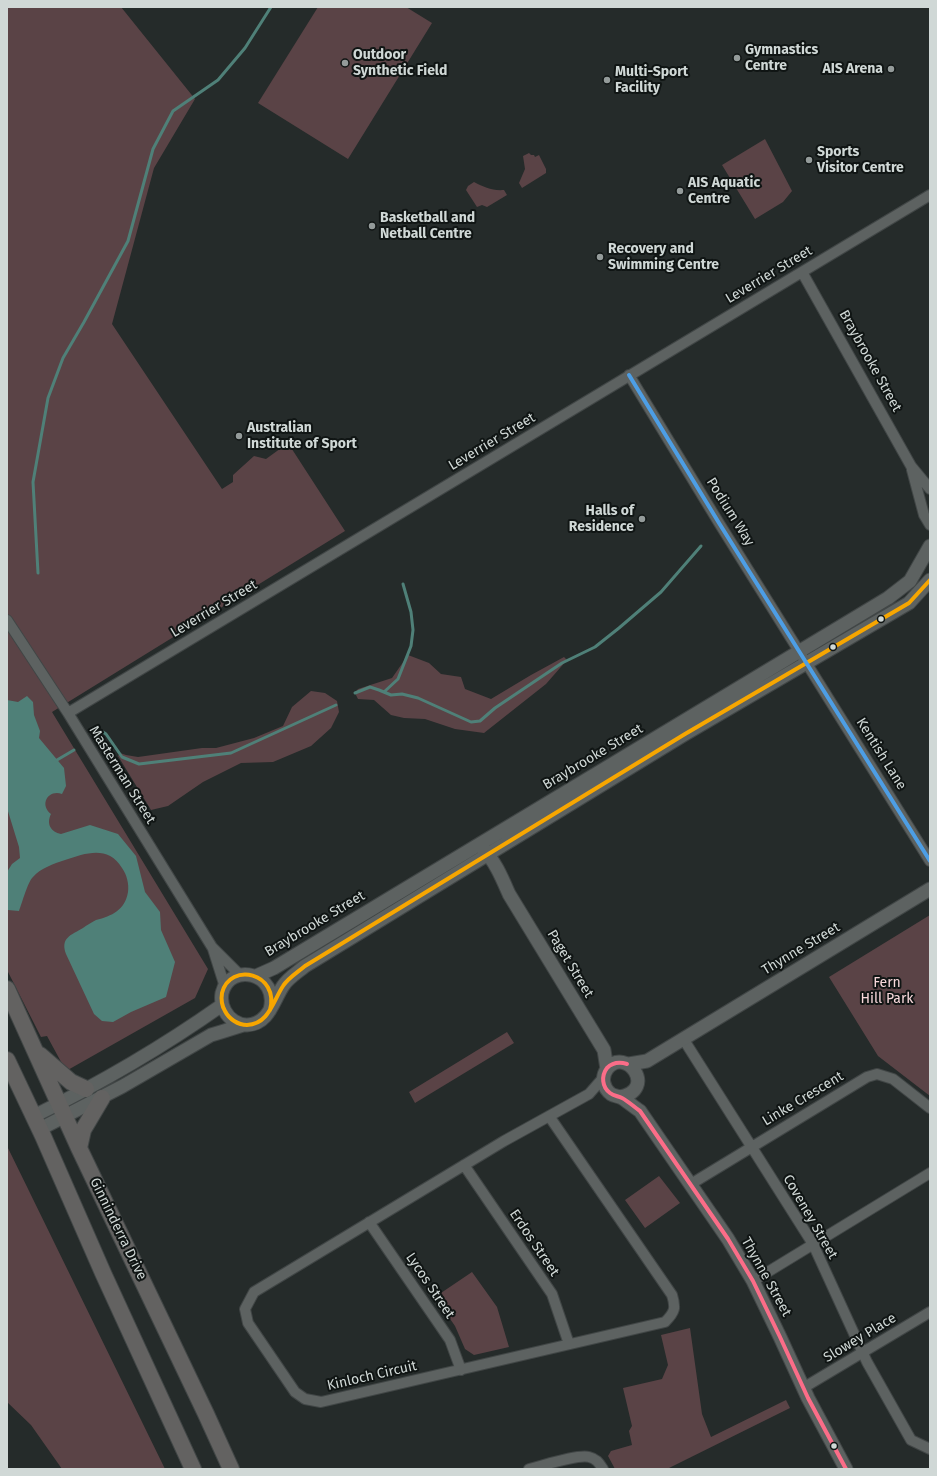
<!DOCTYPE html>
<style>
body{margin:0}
#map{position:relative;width:937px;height:1476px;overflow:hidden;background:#252b2a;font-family:"Fira Sans",sans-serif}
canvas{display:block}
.frame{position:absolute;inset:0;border:8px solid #d0d8d6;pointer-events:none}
</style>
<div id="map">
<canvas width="937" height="1476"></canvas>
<div class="frame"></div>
</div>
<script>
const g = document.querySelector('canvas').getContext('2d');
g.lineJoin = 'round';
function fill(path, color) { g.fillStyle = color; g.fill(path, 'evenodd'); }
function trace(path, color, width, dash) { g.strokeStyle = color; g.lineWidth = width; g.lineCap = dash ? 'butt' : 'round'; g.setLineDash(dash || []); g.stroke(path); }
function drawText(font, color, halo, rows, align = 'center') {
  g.font = font + ' "Fira Sans",sans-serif'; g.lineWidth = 4; g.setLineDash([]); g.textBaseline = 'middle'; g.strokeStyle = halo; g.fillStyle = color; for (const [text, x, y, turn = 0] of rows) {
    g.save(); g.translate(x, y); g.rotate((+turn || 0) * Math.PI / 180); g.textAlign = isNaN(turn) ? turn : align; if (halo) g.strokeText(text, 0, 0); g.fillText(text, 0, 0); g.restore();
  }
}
fill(new Path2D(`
 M7,7h114l74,92 -41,69 -42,156 110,165 11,-7v-7l21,-19 12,3 22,-16 57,88 -293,181 156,257 -13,29 -129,73 -19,-35 -6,1 -34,-67z
 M318,7h88l26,16 -84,136 -90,-56z
 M765,139l27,52 -9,11 -28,17 -33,-54z
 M529,153l2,2h3l1,2 4,-2 7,14v4l-24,15 -3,-5 6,-14 -2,-13z
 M474,182c10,5 18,9 30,8l3,5 -20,12 -5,-2 -5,2 -11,-17 2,-4z
 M408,655l21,8 12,11 20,3 4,12 26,10 40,-24 33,-18 3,3 -21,24 -62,49 -29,-4 -30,-10 -21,-1 -13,-3 -17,-15 -16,-1 -3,-6 3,-4 34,-11z
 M311,691l14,2 12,8 2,11 -8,16 -20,18 -38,16 -32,1 -38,19 -35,24 -17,4 -33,-54 2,-3 6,2 12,2 64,-9h14l38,-10 29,-12 9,-19z
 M930,915v181l-52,-40 -49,-79z
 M507,1032l7,11 -99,60 -6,-11z
 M7,1146l158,323h-103l-31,-44 -24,-23z
 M659,1176l21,27 -35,25 -20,-28z
 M472,1272l25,35 12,40 -35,8 -9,-6 -10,-23 -20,-29z
 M690,1328l12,86 9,23 75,-37 4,8 -123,61h-52l-7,-13 3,-5 21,-6 -3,-14 3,-5 -9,-38 39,-9 6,-14 -7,-30z`), '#5a4346');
fill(new Path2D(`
 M27,696l6,6 1,13 6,16 -1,7 25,30 2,18 -4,8c-14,-5 -23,11 -11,20 -5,10 0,18 10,20l29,-9 28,9 18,22 9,36 15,20 1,18 14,32 -9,35 -35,15 -18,10 -11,-1 -8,-7 -28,-60c-6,-16 5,-19 17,-26 4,-3 9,-6 13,-8 16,-4 29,-10 32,-28 1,-8 -1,-17 -6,-24 -14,-23 -36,-15 -57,-8 -12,4 -24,8 -32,17 -5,4 -11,26 -14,34l-11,-1 -1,-3v-35l5,-8 8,-6 -1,-11 -12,-39v-108l11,2z`), '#4f8078');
trace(new Path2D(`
 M38,573l-5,-91 15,-84 15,-40 21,-36 44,-81 25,-92 20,-38 45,-31 27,-32 26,-41
 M384,692l14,-13 13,-33 2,-16 -2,-18 -8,-28
 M355,693l15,-6 9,3 12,5 11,-1 16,4 53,24 9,-1 15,-13 67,-45 33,-16 24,-19 42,-36 40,-46
 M100,733l3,-1 3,2 16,23 17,7 92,-11 105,-48
 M57,760l17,-10`), '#4f8078', 3);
const minor = new Path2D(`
 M802,272l109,194 19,23
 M629,375l90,148 211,338
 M912,470l12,45 6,10
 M7,620l61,93 144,234 28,28
 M68,713l862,-518
 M213,949l12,38
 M684,1040l129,204 54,118 44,78 19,9
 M549,1116l123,179c4,13 3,17 -7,27l-344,80 -16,-3 -10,-7 -47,-69 -3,-14 9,-17 250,-151 85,-47 14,-16
 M464,1165l88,129 17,50
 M691,1184l176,-107 10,-3 16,5 37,29
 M369,1222l81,118 11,30
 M753,1281l177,-108
 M803,1388l127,-76
 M529,1469c13,-3 49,-15 60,-12 8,2 10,6 14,12`);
const tertiary = new Path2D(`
 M483,849c12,12 19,29 26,45l95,156 3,19
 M256,976l18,-8 614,-370 22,-17 20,-35
 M270,1010c10,-37 -40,-49 -48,-17 -1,6 0,13 3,18 4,8 13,14 22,14 22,-1 26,-24 36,-39 5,-8 15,-14 22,-20l380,-232 224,-131 21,-23
 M629,1064l18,-3 283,-172
 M620,1097c38,-7 6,-52 -13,-28 -6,8 -4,19 4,25 3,2 7,2 11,4 6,4 12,9 18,13l88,128 25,42 27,56 28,61 38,71
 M34,1116c63,-31 130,-70 188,-111
 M40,1129l83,-43 88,-51 10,-3 22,-7`);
const primary = new Path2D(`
 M7,989l72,159 127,266 25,55
 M40,1055l31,27 15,7
 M7,1060l36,76 60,137 90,196
 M79,1148l4,-18 19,-32`);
trace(minor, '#414646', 12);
trace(tertiary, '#414646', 15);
trace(primary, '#414646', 18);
trace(minor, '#5d6261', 10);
trace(tertiary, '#5d6261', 13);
trace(primary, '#636261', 16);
trace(new Path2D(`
 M270,1010c10,-37 -40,-49 -48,-17 -1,6 0,13 3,18 4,8 13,14 22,14 22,-1 26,-24 36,-39 5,-8 15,-14 22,-20l380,-232 224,-131 21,-23`), '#f7a600', 4);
trace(new Path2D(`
 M629,375l90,148 211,338`), '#4d9ee5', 4);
trace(new Path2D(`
 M627,1064c-7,-2 -14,-2 -20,4 -6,8 -5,19 3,25 4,3 8,3 12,5 6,3 12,9 18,13l88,128 25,42 27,56 28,61 38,71`), '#fb6d88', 4);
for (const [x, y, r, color] of [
 [737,58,4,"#949b9a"],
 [345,63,4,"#949b9a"],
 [891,69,4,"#949b9a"],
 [607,80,4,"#949b9a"],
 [809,160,4,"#949b9a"],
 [680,191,4,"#949b9a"],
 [372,226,4,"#949b9a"],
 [600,257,4,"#949b9a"],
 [239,436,4,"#949b9a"],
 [642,519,4,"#949b9a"],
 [881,619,3.5,"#d0d8d6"],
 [833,647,3.5,"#d0d8d6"],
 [834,1446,3.5,"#d0d8d6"]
]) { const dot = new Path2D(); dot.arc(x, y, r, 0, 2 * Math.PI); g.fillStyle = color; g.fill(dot); trace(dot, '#101514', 1.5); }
drawText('bold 14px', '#d0d8d6', '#101514', [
 ["Gymnastics",745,50],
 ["Centre",745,66],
 ["Outdoor",353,55],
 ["Synthetic Field",353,71],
 ["AIS Arena",883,69,"right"],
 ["Multi-Sport",615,72],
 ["Facility",615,88],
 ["Sports",817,152],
 ["Visitor Centre",817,168],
 ["AIS Aquatic",688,183],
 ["Centre",688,199],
 ["Basketball and",380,218],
 ["Netball Centre",380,234],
 ["Recovery and",608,249],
 ["Swimming Centre",608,265],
 ["Australian",247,428],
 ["Institute of Sport",247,444],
 ["Halls of",634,511,"right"],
 ["Residence",634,527,"right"]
], 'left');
drawText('14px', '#d0d8d6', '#101514', [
 ["Leverrier Street",769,275,-31],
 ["Braybrooke Street",870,361,61],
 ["Leverrier Street",492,442,-31],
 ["Podium Way",730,512,58],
 ["Leverrier Street",214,609,-31],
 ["Kentish Lane",881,754,58],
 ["Braybrooke Street",593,757,-31],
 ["Masterman Street",122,775,58],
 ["Braybrooke Street",315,924,-31],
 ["Thynne Street",801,949,-31],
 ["Paget Street",570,964,59],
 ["Linke Crescent",803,1099,-31],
 ["Coveney Street",810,1217,60],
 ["Ginninderra Drive",118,1229,64],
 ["Erdos Street",534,1243,56],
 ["Thynne Street",766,1277,61],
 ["Lycos Street",430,1286,56],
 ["Slowey Place",860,1338,-31],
 ["Kinloch Circuit",372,1376,-13]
]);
drawText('14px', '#f9d9dc', '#101514', [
 ["Fern",887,983],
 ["Hill Park",887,999]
]);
</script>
